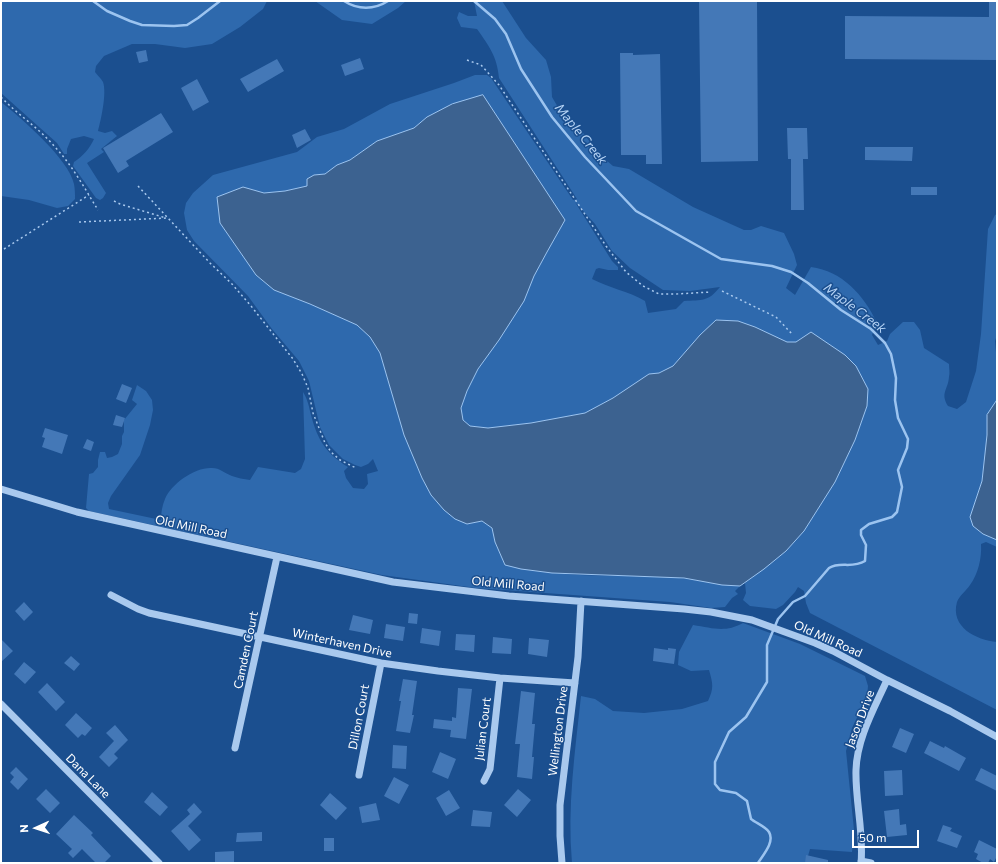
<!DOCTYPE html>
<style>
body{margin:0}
#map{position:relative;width:998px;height:864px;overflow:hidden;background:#1b4f8f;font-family:Commissioner,sans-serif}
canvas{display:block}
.frame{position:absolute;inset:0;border:2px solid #fff;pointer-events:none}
.north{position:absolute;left:16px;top:808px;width:40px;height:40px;-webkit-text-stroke:3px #1b4f8f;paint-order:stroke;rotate:267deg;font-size:11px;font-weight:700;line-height:16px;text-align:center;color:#fff}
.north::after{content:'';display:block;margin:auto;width:14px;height:18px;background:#fff;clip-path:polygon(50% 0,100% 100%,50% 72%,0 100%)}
.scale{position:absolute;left:852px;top:830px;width:67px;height:18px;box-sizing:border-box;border:2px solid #fff;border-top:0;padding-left:5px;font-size:12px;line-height:14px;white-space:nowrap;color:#fff;-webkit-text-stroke:3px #1b4f8f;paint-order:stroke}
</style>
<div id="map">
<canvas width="998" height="864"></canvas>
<div class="frame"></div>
<div class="north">N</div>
<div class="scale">50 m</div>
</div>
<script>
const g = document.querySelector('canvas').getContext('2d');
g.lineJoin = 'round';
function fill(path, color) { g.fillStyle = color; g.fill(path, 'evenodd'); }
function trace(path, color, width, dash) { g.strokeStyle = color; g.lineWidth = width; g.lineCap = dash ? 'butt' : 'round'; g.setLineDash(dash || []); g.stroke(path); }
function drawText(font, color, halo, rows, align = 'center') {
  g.font = font + ' Commissioner,sans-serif'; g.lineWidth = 3; g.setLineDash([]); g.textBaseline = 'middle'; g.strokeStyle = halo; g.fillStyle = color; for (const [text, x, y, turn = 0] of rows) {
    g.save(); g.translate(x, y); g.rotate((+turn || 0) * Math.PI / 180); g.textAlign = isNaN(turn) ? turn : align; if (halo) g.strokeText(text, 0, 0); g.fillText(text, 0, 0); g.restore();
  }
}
fill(new Path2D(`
 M1,1h266l-4,8 -23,18 -28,17 -27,4 -30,-4h-23l-28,12 -8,10 -1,6c2,3 6,6 8,10 4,11 -2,38 -5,49l7,2 7,-2 5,5 -16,13 3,3 -17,11 19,30 -3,5 -3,2 -4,-2 -23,-32 1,-4c9,-6 16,-14 20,-23l-10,-3 -13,3 -4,10v5h-3l-7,-11 -56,-50z
 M315,1h91l-8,7 -26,16 -30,-4z
 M474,1h28l24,37 20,22 5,17 1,20 10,17 13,8 24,32 14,12 16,3 64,38 51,23h7l10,-4 23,7 10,21 3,11 -11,23 9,7 16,-28c31,4 53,28 66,56l-5,12 6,10 9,-4 3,-7 13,-12h11l6,8 4,18 25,16c0,4 1,9 0,13 -1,13 -9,16 -1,29l9,3 9,-7 10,-31 5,-37 7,-105 7,-14 2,-1v121l-2,6 2,23v36l-10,15v20l-5,46 -11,36 12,17 14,6v7l-11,-5 -5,2c1,14 -3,30 -11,41 -4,6 -11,11 -13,17 -7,25 19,38 40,40v68l-187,-97 -4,-10 -2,-12 -6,-4 -3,5 -12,13 -7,4 -26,-3 -7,-6 3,-7 -1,-10 41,-32 18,-20 31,-49 20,-42 12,-34 -62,-69 -9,5 -9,1 -32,-16 -17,-6 -22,-1 -16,15 -27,31 -14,7 -10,1 -36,24 -28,15 -54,10 -43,5 -18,-2 -7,-6 -2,-12 6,-17 11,-22 45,-68 11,-25 13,-24 18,-32 -82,-125 -56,22 -13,11 -37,13 -27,19 -13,5 -12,9 -11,1 -7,11 -22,5 -21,2 -14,-4 -30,34 36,52 18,15 36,14 47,21 13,12 10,16 24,82 18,43 9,17 36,29 15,-3 10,7 3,14 10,23c52,13 108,10 162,12 24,1 48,8 73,9l-5,5 3,3 -6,4 -7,9 -14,1 -41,-6 -194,-14 -94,-13 -293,-64 -3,-3 3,-34 4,-1 5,-6v-7l2,-8h5l2,6 5,-1 6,-3 4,-10v-8l2,-4v-12l13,-16 -5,-4 5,-15 9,6 6,9 1,10 -3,15 -10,30 -29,41 -3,7 1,6 52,11c0,-7 1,-14 4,-21 6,-15 30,-32 47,-31 8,0 12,5 20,8 5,2 12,3 18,4l8,-13 37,6 6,-4 4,-10 -2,-67c5,8 6,15 8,23 7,26 15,38 37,52l-4,4 2,7 7,10 11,1 4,-5 -1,-10 11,-3 -5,-12 -5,5 -7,3 -6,-2 -12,-6 -14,-14 -9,-18 -11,-46 -10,-20 -27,-32 -24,-33 -54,-55 -7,-11 -3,-17 2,-10 7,-10 20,-18 84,-23 20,-15 27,-8 46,-25 64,-21 21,-8h12l4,3 82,122 4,-1 -78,-121c-2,-22 -10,-32 -22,-49l-16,-2 -4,-9 2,-6 9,4h9zM575,202l20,22 17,27 18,17 33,22 27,1 30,-4c-12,15 -18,13 -36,14l-8,8 -28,4 -3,-12c-17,-10 -36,-13 -53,-22l4,-10 3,-1 9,2h10v-3l-6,-6z
 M1,102c20,16 68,57 73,82 1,5 1,11 1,15l-7,7 -11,2 -28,-8 -28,-4z
 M743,623l57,21 65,32 3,10 -1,11 -15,31 -6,23 8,79 -2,22 -42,-3 -4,14h-234c-5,-56 3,-111 9,-167l14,3 18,12 31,2 38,-4 26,-8c6,-13 5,-17 1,-31l-18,1 -13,-6 1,-13 14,-27c20,3 32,8 50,-2z`), '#2e69ad');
const water = new Path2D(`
 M483,95l82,125 -18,32 -13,24 -10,25 -25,39 -21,29 -11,22 -6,17 2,12 7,6 18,2 43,-5 54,-10 28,-15 36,-24 10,-1 14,-7 27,-31 16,-15 22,1 17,6 32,15h9l15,-10 34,23 11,11 12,23 -1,17 -12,34 -20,42 -31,49 -18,20 -22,18 -24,17 -18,-1 -38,-7 -132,-5 -31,-4 -16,-4 -10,-23 -3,-14 -10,-7 -15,3 -12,-5 -11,-9 -13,-15 -9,-17 -18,-43 -24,-82 -10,-16 -13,-12 -47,-21 -36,-14 -18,-15 -36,-52 -3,-26 26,-10 21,6 21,-2 22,-5v-7l7,-4 11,-1 12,-9 13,-5 27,-19 37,-13 13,-11 25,-13z
 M997,400v140l-14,-6 -10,-8 -3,-9 12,-36 5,-46v-20z`);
fill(water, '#3c6290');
trace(water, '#9cc4f0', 1);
trace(new Path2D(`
 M93,1l14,10 23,10 12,4 32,1 13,-1 11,-7 22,-17
 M344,1c14,9 30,9 44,0
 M474,1l21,18 11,15 15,35 31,48 33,40 51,54 85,48 51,7 19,6 17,11 33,27 30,19 14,14 6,11 5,24 -1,22 3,18 10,21 -1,9 -9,22 4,17 -5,25 -5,5 -23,7 -8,6v5l5,10 -1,16c-13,8 -25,0 -36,7l-24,28 -12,6 -15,17 -11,26v37l-21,35 -17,15 -14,30v22l5,6 16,3 11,8 4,18c5,4 15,8 18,13 6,10 -6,23 -11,31`), '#9cc4f0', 2.5);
fill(new Path2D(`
 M699,1h58l1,160 -57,1z
 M989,1h8v59l-152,-1v-43l144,1z
 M146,50l2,11 -9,2 -3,-11z
 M620,53h13v2l27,-1 2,110h-16v-9h-25z
 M360,58l4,11 -19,7 -4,-11z
 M277,59l7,12 -36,21 -8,-13z
 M197,79l12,23 -16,9 -12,-23z
 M161,113l12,19 -47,29 3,5 -11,7 -15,-25z
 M787,128h20l1,31h-5l1,51h-13v-51h-3z
 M305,129l6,11 -14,8 -5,-13z
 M865,147h48l-1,14 -47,-1z
 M911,187h26v8h-26z
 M122,384l10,4 -6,15 -10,-4z
 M116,415l9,3 -3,9 -9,-2z
 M45,428l23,7 -6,19 -20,-7 3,-9 -3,-1z
 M87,439l7,3 -3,9 -8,-3z
 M24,602l9,10 -9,9 -9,-10z
 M409,613l9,1 -1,10 -9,-1z
 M353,615l20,5 -3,14 -21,-4z
 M386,624l19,3 -2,14 -19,-3z
 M422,628l19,3 -2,15 -19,-3z
 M456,634l19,1 -1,17 -19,-2z
 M493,637l19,2 -1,15 -19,-1z
 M529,638l20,2 -2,17 -19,-3z
 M1,639l12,12 -12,11z
 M654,648l14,2v-2l8,1 -2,15 -21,-3z
 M71,656l9,8 -6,7 -10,-8z
 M24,662l12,10 -11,12 -11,-10z
 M403,679l14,2 -5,34h2l-4,18 -14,-2 5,-30h-2z
 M47,683l18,19 -9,9 -18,-19z
 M458,688l14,1 -6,50 -16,-2 1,-7 -18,-2 1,-9 18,2v-4l4,1z
 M521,691l14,2 -3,31h3l-3,33h2l-2,22 -15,-2 3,-33h-5z
 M76,713l16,15 -7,8 -3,-2 -4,4 -13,-13z
 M115,725l13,15 -14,14 4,4 -9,9 -10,-10 15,-16 -8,-8z
 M900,728l14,6 -8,19 -14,-6z
 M930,741l14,7 1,-2 21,12 -7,13 -35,-18z
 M393,745l14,1 -1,23 -14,-1z
 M440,752l16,7 -8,20 -16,-7z
 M16,767l12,12 -10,11 -8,-8 4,-5 -4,-4z
 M981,768l16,8v15l-22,-11z
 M902,770l1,25 -18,1 -1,-25z
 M394,777l15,8 -10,19 -15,-8z
 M46,789l14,14 -10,10 -14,-14z
 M518,789l13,11 -14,17 -13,-12z
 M449,790l11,18 -14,8 -10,-18z
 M152,792l16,15 -8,9 -16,-14z
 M330,793l17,15 -11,12 -16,-15z
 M194,803l8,9 -14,14 13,14 -12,11 -18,-20 19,-17 -3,-4z
 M376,803l4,17 -18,3 -3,-16z
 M899,809l1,16 6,-1 1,11 -20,2 -3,-26z
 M473,810l19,2 -2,15 -19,-1z
 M74,815l19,18 -2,2 20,21 -7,7h-8l-14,-14 -9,9 -5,-5 4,-4 -16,-15z
 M943,825l9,3 -2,3 12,5 -5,12 -20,-7z
 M262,832v9l-26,1 1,-9z
 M324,838h10v13h-10z
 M979,840l18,9v7l-3,6 -4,-3 -2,4h-5l-7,-4 2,-5 -4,-2z
 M234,851v12h-19v-11z
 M806,855l22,5v3h-23z`), '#4478b7');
trace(new Path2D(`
 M467,60l14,5 18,20 107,161 20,26 17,14 16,8h17l35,-2
 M1,97c17,18 38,31 54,50 17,18 30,42 43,63
 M138,186l72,77 22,21 19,22 42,53 9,15 6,14 5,25 12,30 6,9 9,8 16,8
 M114,201l6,3 46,14
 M79,222l89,-4
 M4,249l85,-54
 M722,291l54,26 16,17`), '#a9c9ee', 1.5, [2, 3]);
trace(new Path2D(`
 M1,489l76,23 316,70 116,14 175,13 27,3 41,8 63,23 18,8 54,29 63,31 47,26
 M111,595l27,14 11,4 232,50 57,8 62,7 75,5
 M1,704l158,159
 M235,748l42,-191
 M359,775l22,-112
 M484,781l6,-12 10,-91
 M861,861l10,2
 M562,863l-2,-27v-31l18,-148 3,-56
 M861,863c3,-30 -6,-63 -5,-93 1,-32 18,-61 31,-90`), '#a9c9ee', 7);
drawText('12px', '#fff', '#1b4f8f', [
 ["Old Mill Road",191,527,12],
 ["Old Mill Road",508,584,5],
 ["Old Mill Road",828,639,24],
 ["Winterhaven Drive",342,643,12],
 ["Camden Court",246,650,-78],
 ["Dillon Court",359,717,-79],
 ["Jason Drive",860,719,-69],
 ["Julian Court",483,729,-83],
 ["Wellington Drive",558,731,-83],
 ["Dana Lane",88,776,45]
]);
drawText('italic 13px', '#b5d3f5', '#1b4f8f', [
 ["Maple Creek",581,134,51],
 ["Maple Creek",855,308,37]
]);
</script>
